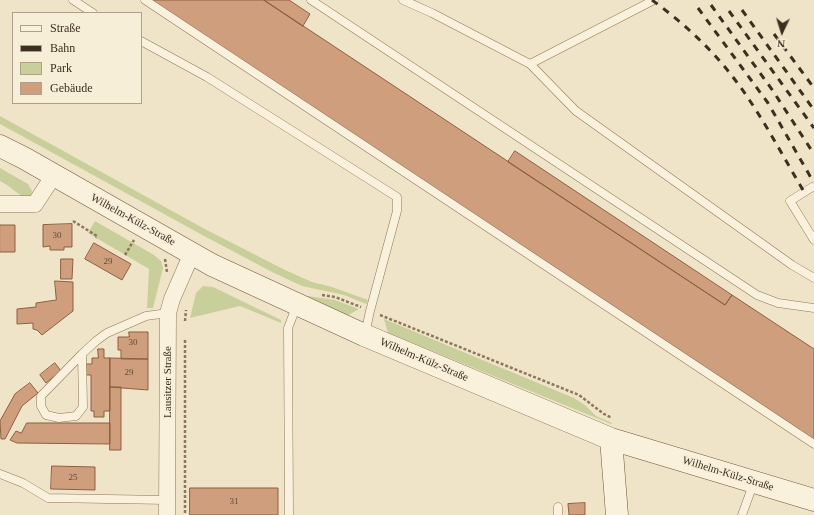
<!DOCTYPE html>
<meta charset="utf-8">
<style>
body{margin:0}
#map{position:relative;width:814px;height:515px;overflow:hidden;background:#f0e4c8;font-family:"Times New Roman",serif}
canvas{display:block}
.legend{position:absolute;left:12px;top:12px;width:130px;height:92px;box-sizing:border-box;background:#f7eed8;border:1px solid #ada18e;margin:0;padding:5px 7px;list-style:none;font-size:12px;color:#3d2e20}
.legend li{display:flex;align-items:center;gap:8px;height:20px}
.legend b{width:20px;border:1px solid #ada18e}
.north{position:absolute;left:762px;top:12px;width:40px;height:40px;-webkit-text-stroke:3px #f7eed8;paint-order:stroke;rotate:184deg;font-size:11px;font-weight:700;line-height:16px;text-align:center;color:#3d2e20}
.north::after{content:'';display:block;margin:auto;width:14px;height:18px;background:#3d2e20;clip-path:polygon(50% 0,100% 100%,50% 72%,0 100%)}
</style>
<div id="map">
<canvas width="814" height="515"></canvas>
<ul class="legend">
<li><b style="height:5px;background:#faf1dc"></b>Straße</li>
<li><b style="height:5px;background:#3d2e20"></b>Bahn</li>
<li><b style="height:11px;background:#c9cf9b"></b>Park</li>
<li><b style="height:11px;background:#cf9f7d"></b>Gebäude</li>
</ul>
<div class="north">N</div>
</div>
<script>
const g = document.querySelector('canvas').getContext('2d');
g.lineJoin = 'round';
function fill(path, color) { g.fillStyle = color; g.fill(path, 'evenodd'); }
function trace(path, color, width, dash) { g.strokeStyle = color; g.lineWidth = width; g.lineCap = dash ? 'butt' : 'round'; g.setLineDash(dash || []); g.stroke(path); }
function drawText(font, color, halo, rows, align = 'center') {
  g.font = font + ' "Times New Roman",serif'; g.lineWidth = 3.5; g.setLineDash([]); g.textBaseline = 'middle'; g.strokeStyle = halo; g.fillStyle = color; for (const [text, x, y, turn = 0] of rows) {
    g.save(); g.translate(x, y); g.rotate((+turn || 0) * Math.PI / 180); g.textAlign = isNaN(turn) ? turn : align; if (halo) g.strokeText(text, 0, 0); g.fillText(text, 0, 0); g.restore();
  }
}
fill(new Path2D(`
 M0,116l203,112 82,42 27,12 20,5 36,13 -2,4 -22,-9 -42,-9 -30,-14 -66,-35 -206,-113z
 M0,168l28,16 4,7 -1,4 -6,3c-9,-5 -16,-13 -25,-17z
 M95,221l59,34 7,6 2,7 -10,40h-6l2,-39 -61,-36z
 M203,286l10,1 68,33v3l-41,-17 -50,12 6,-25z
 M308,296l27,4 24,9 -12,7 -43,-19z
 M384,319l190,79 11,7 11,11 16,7 -1,1 -223,-91z`), '#c9cf9b');
const building = new Path2D(`
 M150,0h114l461,305 7,-10 82,54v90z
 M264,0h25l21,14 -7,12z
 M515,151l217,144 -7,10 -217,-143z
 M72,224v23h-8v3h-14v-4l-7,1v-22z
 M0,225h15v27h-15z
 M94,243l37,21 -9,16 -37,-21z
 M61,259h12l-1,20h-11z
 M55,281l18,1v29l-31,24 -5,-5 -4,-1v-6l-16,1v-15l19,-2v-4l20,-3z
 M129,332h19v27h-27v-9h-3v-13h11z
 M98,349h6v9h6v53h-6v6h-10v-6h-3v-36h-5v-11h6v-6h6z
 M110,358l38,1v31l-38,-3z
 M55,363l6,8 -15,12 -6,-8z
 M30,383l8,10 -16,13 -17,33h-4l-1,-18 15,-27z
 M110,387h11v63h-11z
 M27,423h83v21l-93,-1 -7,-3 6,-9 5,2z
 M52,466l43,1v23l-44,-1z
 M190,488h88v27h-88z
 M585,503v12h-16l-1,-11z`);
fill(building, '#cf9f7d');
trace(building, '#8d5f41', 1);
const lane = new Path2D(`
 M73,0l20,13
 M145,0l669,444
 M311,0l446,295 21,8 36,5
 M403,0l29,13 98,51 124,-64
 M141,41l66,36 190,120v14l-27,100 -5,23
 M530,64l46,47 216,154 22,13
 M814,186l-24,15 24,39
 M82,354l-41,42v10l5,9 13,3 17,-2 7,-9 -1,-53 14,-13 11,-8 39,-17 22,-3
 M0,474l23,9 25,15 119,2
 M558,507v8
 M289,515l-1,-187 9,-23
 M742,515l12,-33`);
const street = new Path2D(`
 M0,204h35l19,-29
 M167,515l1,-202 4,-14 20,-46`);
const secondary = new Path2D(`
 M0,146l24,12 188,107 152,70 247,104 203,61
 M611,439l6,76`);
trace(lane, '#8d765c', 9);
trace(street, '#8d765c', 17);
trace(secondary, '#6f573f', 23);
trace(new Path2D(`
 M73,221l24,15 -1,2
 M125,255l9,-15
 M165,259l2,13
 M322,295l13,2 26,10
 M380,315l199,80 25,19 8,4
 M185,321l1,-11
 M185,340v175`), '#8d765c', 2.5, [3, 2]);
trace(lane, '#faf1dc', 8);
trace(street, '#faf1dc', 16);
trace(secondary, '#faf1dc', 22);
trace(new Path2D(`
 M652,0c26,19 51,41 72,66 33,39 56,86 82,129
 M711,5l62,86 41,63
 M698,8l70,95 46,80
 M742,10l72,100
 M729,11l85,117
 M774,34l40,54`), '#3d2e20', 3, [7, 7]);
drawText('9px', '#624a37', null, [
 ["30",57,236],
 ["29",108,262],
 ["30",133,343],
 ["29",129,373],
 ["25",73,478],
 ["31",234,502]
]);
drawText('11px', '#3d2e20', '#f7eed8', [
 ["Wilhelm-Külz-Straße",133,220,29],
 ["Wilhelm-Külz-Straße",424,360,23],
 ["Lausitzer Straße",168,382,-90],
 ["Wilhelm-Külz-Straße",728,474,17]
]);
</script>
